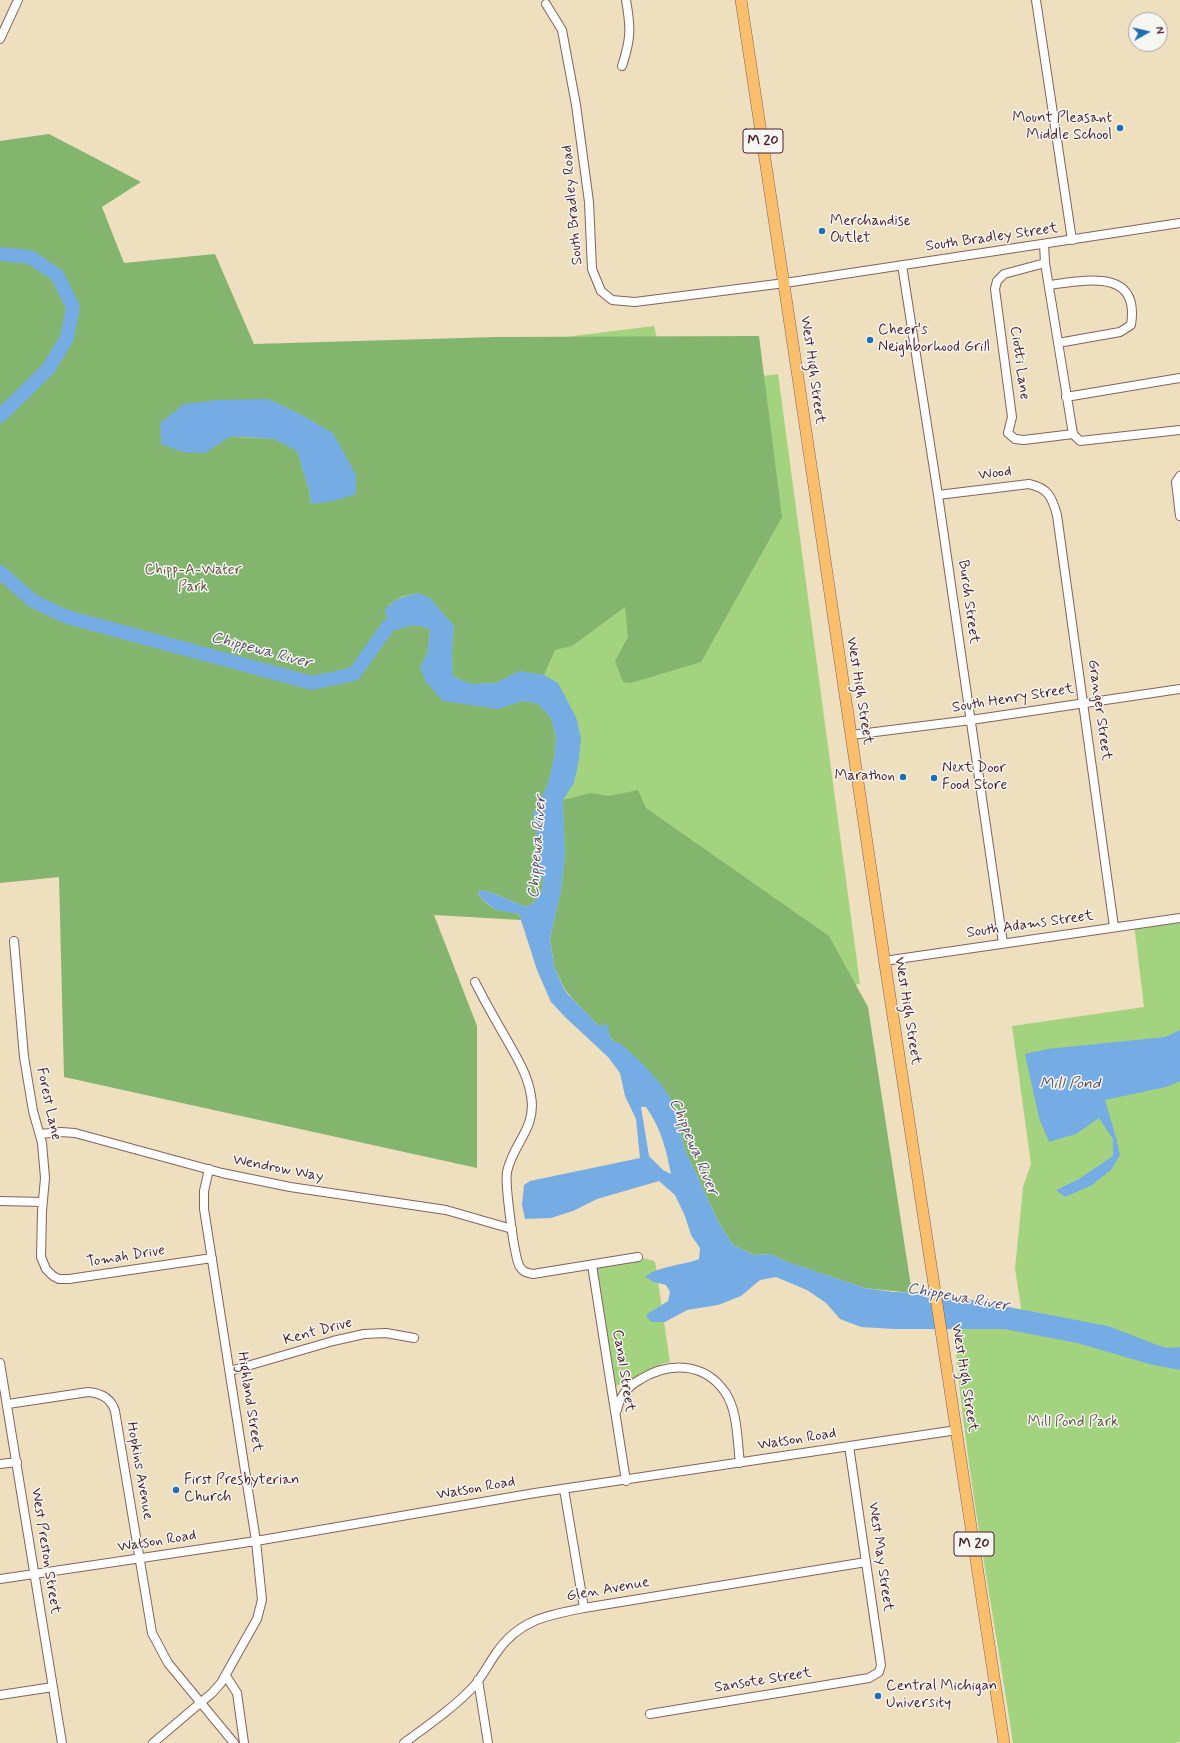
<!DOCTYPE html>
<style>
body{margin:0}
#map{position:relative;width:1180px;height:1743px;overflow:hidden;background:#eedfbf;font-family:Mynerve,sans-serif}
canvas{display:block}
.north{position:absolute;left:1128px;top:12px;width:40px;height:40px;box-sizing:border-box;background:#f6f6f2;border:1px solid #b1a0a2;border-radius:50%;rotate:82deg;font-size:11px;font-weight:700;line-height:16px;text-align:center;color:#4a1f2b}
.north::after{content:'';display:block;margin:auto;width:14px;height:18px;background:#1f6fb2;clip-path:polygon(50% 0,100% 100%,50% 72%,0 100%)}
</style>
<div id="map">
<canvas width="1180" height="1743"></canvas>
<div class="north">N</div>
</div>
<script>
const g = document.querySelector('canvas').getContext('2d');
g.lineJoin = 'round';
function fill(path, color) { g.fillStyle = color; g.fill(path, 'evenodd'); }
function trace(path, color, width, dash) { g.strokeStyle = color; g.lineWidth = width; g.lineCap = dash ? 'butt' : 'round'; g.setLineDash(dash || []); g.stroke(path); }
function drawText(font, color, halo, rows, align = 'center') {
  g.font = font + ' Mynerve,sans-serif'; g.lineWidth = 3; g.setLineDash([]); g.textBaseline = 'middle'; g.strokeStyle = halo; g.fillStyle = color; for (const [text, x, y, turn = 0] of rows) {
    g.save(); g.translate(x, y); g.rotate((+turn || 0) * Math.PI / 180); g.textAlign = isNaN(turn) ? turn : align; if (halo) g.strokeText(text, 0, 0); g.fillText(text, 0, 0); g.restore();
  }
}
fill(new Path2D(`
 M654,326l16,63 108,-15 82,610 -284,40 -25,-118 -551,-488 13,-12z
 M1180,918v824l-5,1h-162c-21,-142 -50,-285 -60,-428l71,12 -9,-58 8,-82 8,-23 -19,-138 132,-19 -10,-83z
 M638,1257l17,4 15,101 -6,1 -52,25 -20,-123z`), '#a4d380');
fill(new Path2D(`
 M49,134l92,48 -39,25 22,56 91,-9 39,90 242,-7 263,-1 23,181 -81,145 -70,21 -8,-1 -8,-21 13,-24 -3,-30 -53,39 -17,4 -11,25 -25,-4 -23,12 -25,1 -18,-8 -1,-27 2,-23 -36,-33 -16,3 -14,9 26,20 16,4 -3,25 -7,13 78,42 25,-8 15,3 13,14 5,21 -2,20 -7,27 -14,28 4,24v32l6,10 -2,13 -8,10 -7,4 -33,-14 -13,-3 -2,4c15,19 20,14 41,20l2,6 -87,-5 43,111v142l-413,-91 -5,-200 -59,6v-742zM268,399l32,15 33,19 -22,71 -2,-14 -12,-39 -23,-12 -45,-2z
 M638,790l8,18 183,128 39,71 44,286 -47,-5 -75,-25 -20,-9 -16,1 -21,-10 -14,-22 -34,-73 -13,-50 -62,-63 -3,-8 -8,-3 -34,-36 -11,-24 -4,-27 11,-48 4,-35 -2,-56 28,-7 18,3z`), '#83b56e');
fill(new Path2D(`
 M268,399l32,15 33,19 23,42v19l-22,7 -23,3 -2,-14 -12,-39 -23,-12 -28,-2h-17l-24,16 -23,-1 -21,-8 -1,-21 24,-19 33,-4z
 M418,593l12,5 24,28 -2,23 1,27 18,8 25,-1 23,-12 25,4 14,8 18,34 5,21 -2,22 -5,23 -11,17 2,56 -4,35 -11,48 4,27 11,25 34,35 8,-2 3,13 5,5 5,1 19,17 21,23 12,17 13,50 34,73 14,22 21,10 16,-1 18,8 77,26 28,4 42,1 173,33 52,20 8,2 12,-1v23l-27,-5 -76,-22 -73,-14h-110l-33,-2 -21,-8 -14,-16 -19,-13 -31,-13 -16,3 -19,16 -23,9 -31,5 -22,12h-14l-5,-6 3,-3 19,-12 2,-9 -4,-7 -12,-3 -9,-5c15,-12 37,-11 54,-18l1,-11 -9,-13 -6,-19 -10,-21 -16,-14 -62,18 -24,12 -22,7 -26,1 -3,-14 2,-20 6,-4 110,-23 -4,-39 -11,-23 -5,-23 -12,-16 -43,-40 -14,-15 -14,-32 -18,-56 -23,-4 -12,-9 -6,-7 2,-4 13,3 33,14 7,-4 8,-10 2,-13 -6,-10v-32l-4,-24 14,-28 7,-27 2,-21 -5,-20 -13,-14 -15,-3 -25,8 -55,-8 -18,-20 -5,-14 7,-13 3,-25 -16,-4 -18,5 -12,-19c9,-12 20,-15 34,-18zM641,1107h5c15,21 20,42 25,67l-8,-4 -14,-14z
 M1180,1030v51l-14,6 -61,13 12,41 3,14 -9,15 -19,15 -27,12 -9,-7 23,-11 34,-23v-17l-14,-21 -23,16 -27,8 -10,-24 -14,-64 22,-5 118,-12z`), '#76ace4');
trace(new Path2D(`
 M0,254l30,3 27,18 16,32 -6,31 -19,31 -48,47
 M0,572l33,29 34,16 245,66 42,-9 35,-49 19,-10`), '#76ace4', 14);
const minor = new Path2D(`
 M1036,0l36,240
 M546,4l16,26 14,75 13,97 3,67 9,22 11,9 23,2 150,-19 395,-60
 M0,39l18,-39
 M622,66c9,-27 9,-38 4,-66
 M1044,244l1,19 28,171 7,7 100,-11
 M1045,263l-41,11 -7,7 -2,8 17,128 -4,16 7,6 9,1 49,-6
 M902,265l36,230 65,448
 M1049,285c37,-5 91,-17 82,40l-11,7 -62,11
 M1066,397l114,-19
 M1180,476l-4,6 4,34
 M938,495l91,-11c19,4 23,13 28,31l57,412
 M851,735l120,-15 209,-31
 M14,941l10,116 9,54 9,32 3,35 -3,33 -1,46 5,12 7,7 6,3h10l143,-21
 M884,961l296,-43
 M475,982c10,20 21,39 32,58 10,18 21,35 24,56 6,32 -18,47 -24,76 -2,12 7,86 13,95 3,5 7,6 13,7l105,-17
 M40,1134l21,-2 14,1 147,40 68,14 156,23 66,19
 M0,1201l43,1
 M592,1265l34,216
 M0,1363l62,380
 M230,1371l103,-30 31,-7 22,-1 28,5
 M8,1404l80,-12c13,1 23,6 27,19l37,222 16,30 66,80
 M617,1410c3,-15 11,-24 24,-31 28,-17 63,-17 84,13 13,19 12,48 15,71
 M0,1464l17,-2
 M564,1489l20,119
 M0,1579l256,-38 279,-48 422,-63
 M226,1676l11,17 7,50
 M478,1680l10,63
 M0,1695l53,-8
 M650,1714l219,-36 10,-6 2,-7 -1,-7 -31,-212
 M153,1743l59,-50 9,-10 36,-64 5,-19 -6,-59 -52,-332v-18l5,-22
 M404,1743c22,-16 52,-37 71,-58 8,-10 14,-22 22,-33 22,-32 51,-37 87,-44l282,-46`);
const major = new Path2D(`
 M741,0c50,321 95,643 144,964 39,260 80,519 119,779`);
trace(minor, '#83625f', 10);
trace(major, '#83625f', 12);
trace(minor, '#fff', 8);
trace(major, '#f9bf6d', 11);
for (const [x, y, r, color] of [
 [1120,128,4,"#1f6fb2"],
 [822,231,4,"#1f6fb2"],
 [870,340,4,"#1f6fb2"],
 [903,777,4,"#1f6fb2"],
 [934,778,4,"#1f6fb2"],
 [176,1490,4,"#1f6fb2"],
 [878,1696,4,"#1f6fb2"]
]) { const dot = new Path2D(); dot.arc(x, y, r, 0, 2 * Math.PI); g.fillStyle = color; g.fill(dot); trace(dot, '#f6f6f2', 1.5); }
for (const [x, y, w] of [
 [763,141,40],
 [974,1544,40]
]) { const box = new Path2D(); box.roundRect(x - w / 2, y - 12, w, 24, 3); g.fillStyle = '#f6f6f2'; g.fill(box); trace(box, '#4a1f2b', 1); }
drawText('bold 14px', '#4a1f2b', null, [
 ["M 20",763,141],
 ["M 20",974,1544]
]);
drawText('15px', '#4a1f2b', '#f6f6f2', [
 ["Mount Pleasant",1112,119,"right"],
 ["Middle School",1112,136,"right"],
 ["Merchandise",830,222],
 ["Outlet",830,239],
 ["Cheer's",878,331],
 ["Neighborhood Grill",878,348],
 ["Next Door",942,769],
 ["Food Store",942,786],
 ["Marathon",895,777,"right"],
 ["First Presbyterian",184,1481],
 ["Church",184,1498],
 ["Central Michigan",886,1687],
 ["University",886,1704]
], 'left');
drawText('15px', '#4a1f2b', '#f6f6f2', [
 ["South Bradley Road",573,205,-95],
 ["South Bradley Street",992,238,-8],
 ["Ciotti Lane",1019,363,82],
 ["West High Street",812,370,82],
 ["Wood",995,474,-7],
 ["Burch Street",968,602,82],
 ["West High Street",859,691,81],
 ["South Henry Street",1013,699,-9],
 ["Granger Street",1099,710,82],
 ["South Adams Street",1030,925,-8],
 ["West High Street",907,1011,81],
 ["Forest Lane",48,1104,78],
 ["Wendrow Way",278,1169,11],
 ["Tomah Drive",126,1257,-9],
 ["Kent Drive",318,1332,-15],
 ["Canal Street",623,1371,81],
 ["West High Street",964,1378,81],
 ["Highland Street",249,1402,81],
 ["Watson Road",797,1440,-9],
 ["Hopkins Avenue",139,1471,80],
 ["Watson Road",476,1489,-10],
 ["Watson Road",157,1542,-9],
 ["West Preston Street",45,1551,81],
 ["West May Street",880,1557,82],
 ["Glen Avenue",608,1590,-10],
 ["Sansote Street",763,1681,-9]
]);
drawText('15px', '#655544', '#f6f6f2', [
 ["Chipp-A-Water",193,571],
 ["Park",193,588],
 ["Mill Pond Park",1073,1423]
]);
drawText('italic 16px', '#59506c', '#f6f6f2', [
 ["Chippewa River",261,651,15],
 ["Chippewa River",538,847,-86],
 ["Mill Pond",1070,1085],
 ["Chippewa River",693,1147,67],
 ["Chippewa River",958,1298,10]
]);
</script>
